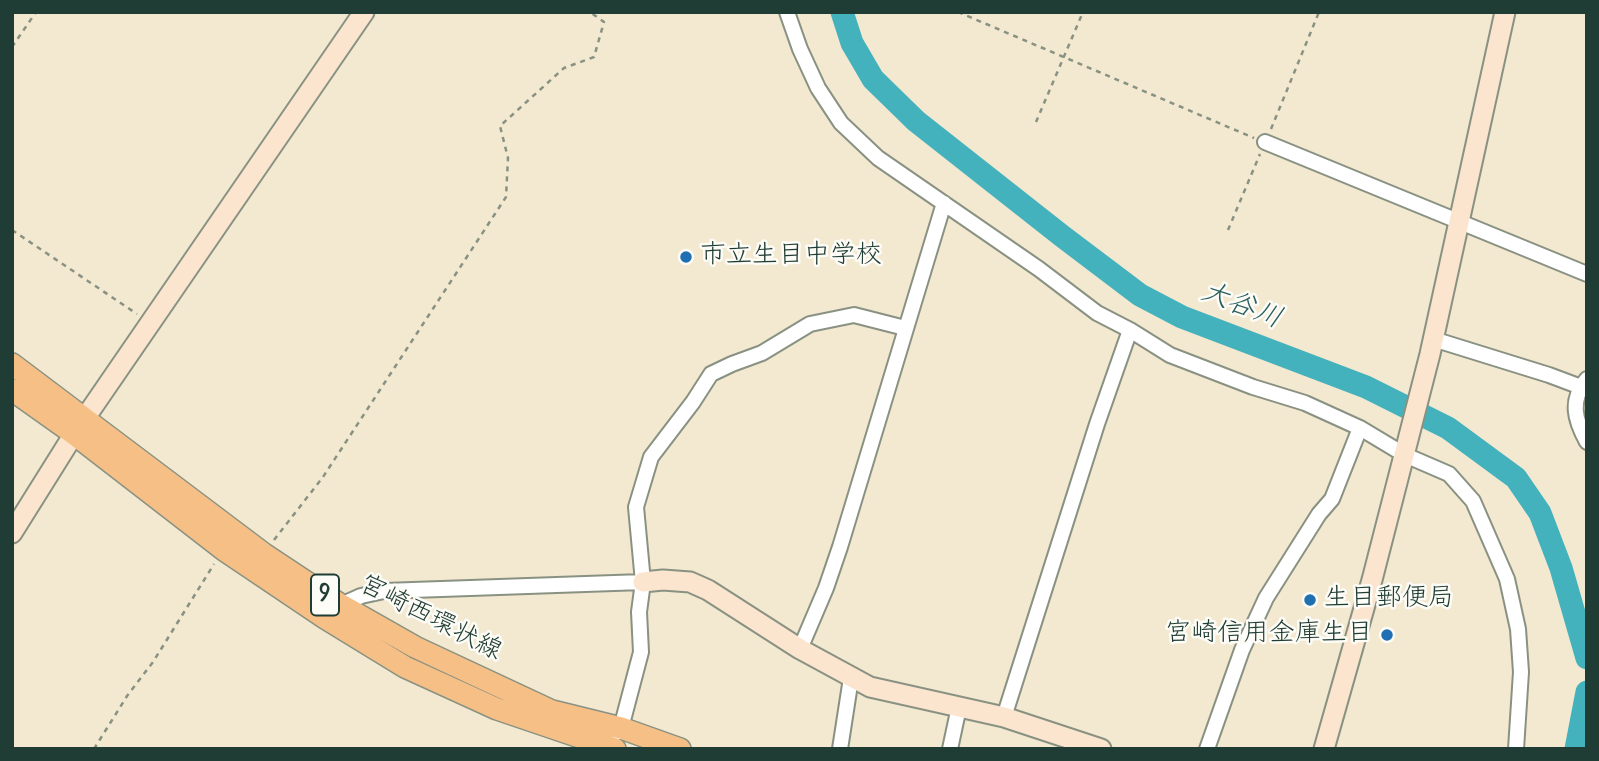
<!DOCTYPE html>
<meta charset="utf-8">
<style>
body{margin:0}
#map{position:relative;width:1599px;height:761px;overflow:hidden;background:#f3e8d0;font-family:Mynerve,sans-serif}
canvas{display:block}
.frame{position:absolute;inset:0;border:14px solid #1f3d34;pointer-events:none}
</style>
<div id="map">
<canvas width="1599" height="761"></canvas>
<div class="frame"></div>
</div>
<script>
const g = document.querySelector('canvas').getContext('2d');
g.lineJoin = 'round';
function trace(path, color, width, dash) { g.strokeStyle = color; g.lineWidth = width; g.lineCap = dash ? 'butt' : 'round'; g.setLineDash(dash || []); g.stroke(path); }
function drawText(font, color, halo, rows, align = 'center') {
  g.font = font + ' Mynerve,"Klee One",sans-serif'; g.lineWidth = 5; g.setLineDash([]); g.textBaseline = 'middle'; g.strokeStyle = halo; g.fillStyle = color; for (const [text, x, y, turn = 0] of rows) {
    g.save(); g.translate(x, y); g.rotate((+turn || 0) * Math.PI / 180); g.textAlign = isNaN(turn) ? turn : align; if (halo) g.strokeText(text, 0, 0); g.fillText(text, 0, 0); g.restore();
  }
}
trace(new Path2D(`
 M842,12l10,31 21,36 43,42 146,115 78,59 42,22 184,70 82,41 68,50 24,35 21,55 26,90
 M1576,749l11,-57`), '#43b2bd', 23);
const street = new Path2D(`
 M787,12l13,37 18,39 23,35 37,35 161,111 58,44 33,17 40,25 83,32 52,16 55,25 45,27 44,19 24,27 34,78 11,50 3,43 -5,77
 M1265,142l322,132
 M1433,339l116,36 32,12
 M1587,379c-18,22 -12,41 0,63
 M341,605l20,-9 23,-5 259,-9
 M800,649l26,-61 14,-41 104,-344
 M1004,717l93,-293 33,-94
 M617,733l4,-5 20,-76 -2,-40 4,-30 -7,-75 15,-50 42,-55 18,-28 21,-10 30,-11 48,-29 44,-9 51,13
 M840,749l11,-71
 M950,749l9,-42
 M1207,749l35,-99 24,-52 53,-84 13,-15 28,-71`);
const secondary = new Path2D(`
 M12,533l62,-99 290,-422
 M643,582l20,-2 27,2 18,8 92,59 70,38 134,30 97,32
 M1324,749l48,-169 58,-226 75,-342`);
const primary = new Path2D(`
 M12,364l252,190 77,51 74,42 137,64 69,17 59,21
 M12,390l62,44 150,116 101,68 80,49 92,42 118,40`);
trace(street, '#899282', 18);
trace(secondary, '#899282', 23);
trace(primary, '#899282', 24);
trace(new Path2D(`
 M958,12l296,126
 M12,47l24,-35
 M1036,122l47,-110
 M1271,129l48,-117
 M12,230l125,84
 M1228,230l32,-76
 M274,540l49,-63 183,-280 2,-39 -8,-32 64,-58 30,-11 10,-35 -14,-10
 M94,749l33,-53 26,-34 61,-98`), '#899282', 2.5, [5, 5]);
trace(street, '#fff', 14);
trace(secondary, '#fbe5cf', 19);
trace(primary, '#f5bf86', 21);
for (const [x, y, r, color] of [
 [686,257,7,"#1f6fb2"],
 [1310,600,7,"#1f6fb2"],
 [1387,635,7,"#1f6fb2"]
]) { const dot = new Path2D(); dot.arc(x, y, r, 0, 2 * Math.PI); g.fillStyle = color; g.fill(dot); trace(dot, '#fdfcf7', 2.5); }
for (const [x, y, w] of [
 [325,595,28]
]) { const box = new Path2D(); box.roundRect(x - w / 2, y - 20.5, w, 41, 5); g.fillStyle = '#fdfcf7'; g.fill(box); trace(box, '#1f3d34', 2); }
drawText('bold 24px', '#1f3d34', null, [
 ["9",325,595]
]);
drawText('26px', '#1f3d34', '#fdfcf7', [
 ["市立生目中学校",700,257],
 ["生目郵便局",1324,600],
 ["宮崎信用金庫生目",1373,635,"right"]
], 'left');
drawText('26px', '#1f3d34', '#fdfcf7', [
 ["宮崎西環状線",430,619,27]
]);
drawText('italic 28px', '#2a605d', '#fdfcf7', [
 ["大谷川",1241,307,21]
]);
</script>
